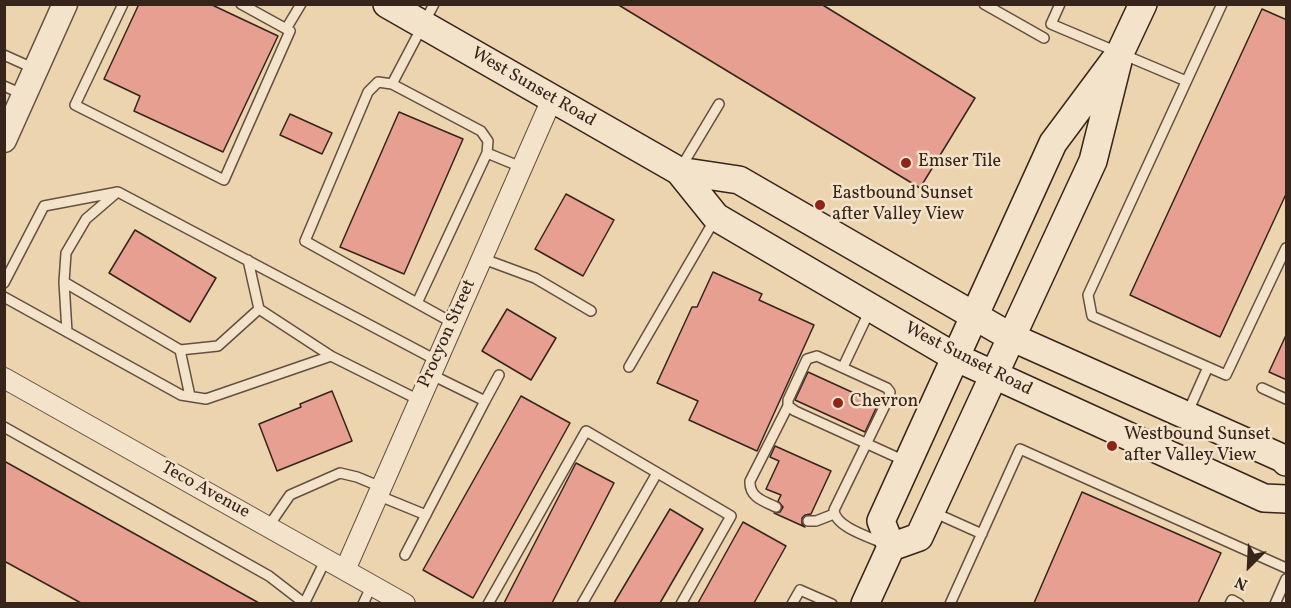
<!DOCTYPE html>
<style>
body{margin:0}
#map{position:relative;width:1291px;height:608px;overflow:hidden;background:#ecd4af;font-family:Vollkorn,serif}
canvas{display:block}
.frame{position:absolute;inset:0;border:6px solid #37241b;pointer-events:none}
.north{position:absolute;left:1219px;top:536px;width:60px;height:60px;-webkit-text-stroke:4px #f3e3cb;paint-order:stroke;rotate:204deg;font-size:16px;font-weight:700;line-height:24px;text-align:center;color:#37241b}
.north::after{content:'';display:block;margin:auto;width:21px;height:27px;background:#37241b;clip-path:polygon(50% 0,100% 100%,50% 72%,0 100%)}
</style>
<div id="map">
<canvas width="1291" height="608"></canvas>
<div class="frame"></div>
<div class="north">N</div>
</div>
<script>
const g = document.querySelector('canvas').getContext('2d');
g.lineJoin = 'round';
function fill(path, color) { g.fillStyle = color; g.fill(path, 'evenodd'); }
function trace(path, color, width, dash) { g.strokeStyle = color; g.lineWidth = width; g.lineCap = dash ? 'butt' : 'round'; g.setLineDash(dash || []); g.stroke(path); }
function drawText(font, color, halo, rows, align = 'center') {
  g.font = font + ' Vollkorn,serif'; g.lineWidth = 5; g.setLineDash([]); g.textBaseline = 'middle'; g.strokeStyle = halo; g.fillStyle = color; for (const [text, x, y, turn = 0] of rows) {
    g.save(); g.translate(x, y); g.rotate((+turn || 0) * Math.PI / 180); g.textAlign = isNaN(turn) ? turn : align; if (halo) g.strokeText(text, 0, 0); g.fillText(text, 0, 0); g.restore();
  }
}
const building = new Path2D(`
 M139,4h71l68,32 -55,116 -89,-41 6,-15 -36,-17z
 M617,4h204l154,94 -55,90z
 M1262,9l25,11v172l-67,145 -90,-42z
 M399,112l64,27 -59,135 -64,-27z
 M290,114l42,19 -10,21 -42,-19z
 M566,194l48,26 -31,56 -48,-27z
 M135,230l81,48 -26,44 -81,-49z
 M713,272l49,22 -3,6 55,25 -57,126 -68,-31 9,-19 -41,-18 35,-76h5z
 M507,309l49,29 -25,42 -49,-29z
 M1287,333v47l-18,-8z
 M808,372l70,32 -13,28 -70,-32z
 M332,391l20,50 -75,30 -18,-47 42,-17 -1,-3z
 M521,396l49,27 -97,175 -50,-28z
 M775,446l56,25 -20,43 -6,1 -3,3v6l3,3 -31,-14 6,-1 3,-5 -5,-6 3,-6 -15,-6 13,-28 -9,-4z
 M4,461l255,142h-178l-77,-42z
 M576,463l38,20 -62,120h-48z
 M1082,492l139,61 -23,50h-164z
 M670,509l33,20 -43,74h-46z
 M743,522l43,24 -32,57h-56z`);
fill(building, '#e69f90');
trace(building, '#37241b', 1.5);
const service = new Path2D(`
 M123,4l-48,101 149,75 66,-149 -49,-27
 M984,4l60,34
 M1060,4l-9,20 135,57
 M1222,4l-134,291 4,21 134,59 60,-127
 M286,29l15,-25
 M4,55l31,14
 M392,84l42,-80
 M4,86l18,8
 M680,169l39,-65
 M115,194l-29,25 -20,34 -2,29 116,68 38,-4 41,-37
 M481,258l54,20 56,33
 M248,260l11,49 72,47 88,44
 M64,282l3,50
 M4,283l40,-77 74,-14 318,168
 M4,297l177,98 25,4 125,-43
 M417,303l70,-150
 M453,323l-148,-82 63,-149 10,-10 14,2 89,47 7,10 -1,12 34,14
 M180,350l10,46
 M629,367l86,-148
 M843,367l27,-57
 M1262,388l24,11
 M485,401l14,-26
 M1187,414l21,-47
 M4,427l265,149 35,27
 M377,495l49,20
 M776,507c-13,-6 -27,-10 -26,-26l38,-75
 M933,512l49,22
 M808,521h8l18,-7
 M268,527l22,-32 50,-22 17,4 24,10
 M883,543c-14,-6 -48,-16 -49,-33l55,-113 1,-5 -3,-4 -70,-32 -10,3 -19,41v6l7,5 110,50
 M405,555l80,-154 -55,-27
 M304,604l22,-45
 M363,604l9,-19
 M488,604l98,-173 145,85 -50,88
 M582,604l75,-131
 M792,604l8,-14 32,14
 M950,604l70,-155 266,119
 M1230,604l2,-4 7,4
 M1275,604l11,-25`);
const minor = new Path2D(`
 M4,378l401,226
 M345,570l207,-471`);
const tertiary = new Path2D(`
 M4,140l61,-136`);
const secondary = new Path2D(`
 M387,4l292,167 60,9 272,157 271,121 4,4
 M679,171l37,46 239,140 309,141 22,1
 M891,547l28,-10 174,-376 27,-108 23,-49
 M865,604l26,-57 -10,-26 172,-378 67,-90`);
trace(service, '#645040', 12);
trace(minor, '#645040', 22);
trace(tertiary, '#645040', 27);
trace(secondary, '#37241b', 30);
trace(service, '#f3e3cb', 9);
trace(minor, '#f3e3cb', 20);
trace(tertiary, '#f3e3cb', 24);
trace(secondary, '#f3e3cb', 27);
for (const [x, y, r, color] of [
 [906,163,6,"#8f2418"],
 [820,205,6,"#8f2418"],
 [838,403,6,"#8f2418"],
 [1112,446,6,"#8f2418"]
]) { const dot = new Path2D(); dot.arc(x, y, r, 0, 2 * Math.PI); g.fillStyle = color; g.fill(dot); trace(dot, '#f3e3cb', 2); }
drawText('18px', '#37241b', '#f3e3cb', [
 ["West Sunset Road",533,88,30],
 ["Procyon Street",448,334,-66],
 ["West Sunset Road",968,360,27],
 ["Teco Avenue",205,491,29]
]);
drawText('18px', '#37241b', '#f3e3cb', [
 ["Emser Tile",918,163],
 ["Eastbound Sunset",832,195],
 ["after Valley View",832,216],
 ["Chevron",850,403],
 ["Westbound Sunset",1124,436],
 ["after Valley View",1124,457]
], 'left');
</script>
